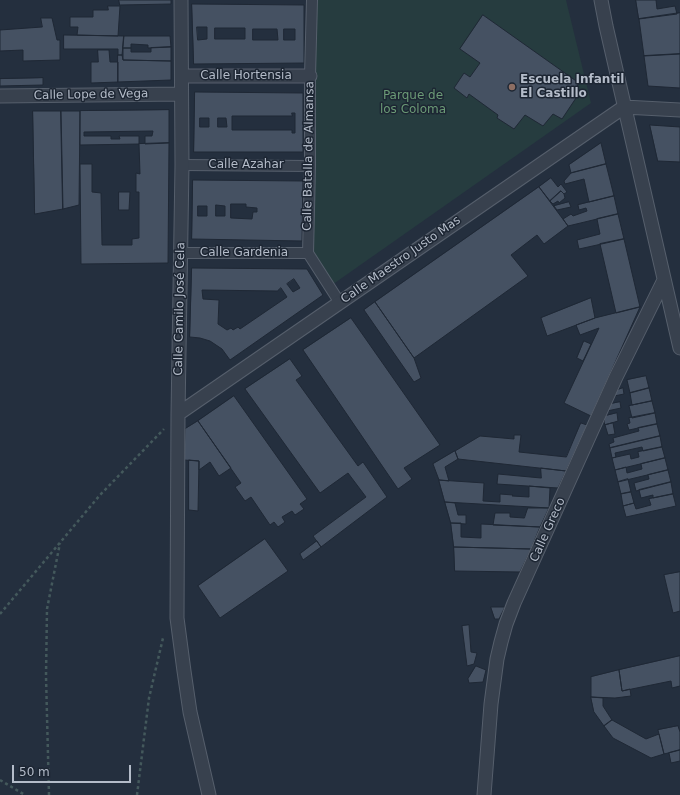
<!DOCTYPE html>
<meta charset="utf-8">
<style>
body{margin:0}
#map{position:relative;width:680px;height:795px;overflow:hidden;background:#242f3e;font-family:"DejaVu Sans",sans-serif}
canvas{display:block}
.scale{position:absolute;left:12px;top:765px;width:119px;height:18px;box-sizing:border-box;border:2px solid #b4bcc9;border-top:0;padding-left:5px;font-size:12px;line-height:14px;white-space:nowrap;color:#b4bcc9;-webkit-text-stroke:3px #1d2633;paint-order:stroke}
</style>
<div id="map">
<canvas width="680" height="795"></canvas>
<div class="scale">50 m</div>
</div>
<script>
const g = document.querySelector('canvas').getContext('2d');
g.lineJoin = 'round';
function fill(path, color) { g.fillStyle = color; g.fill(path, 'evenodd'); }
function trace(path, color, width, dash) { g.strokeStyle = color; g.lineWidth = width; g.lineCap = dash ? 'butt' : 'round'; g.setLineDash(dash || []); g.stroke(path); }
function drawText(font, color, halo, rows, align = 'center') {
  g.font = font + ' "DejaVu Sans",sans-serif'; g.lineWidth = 3; g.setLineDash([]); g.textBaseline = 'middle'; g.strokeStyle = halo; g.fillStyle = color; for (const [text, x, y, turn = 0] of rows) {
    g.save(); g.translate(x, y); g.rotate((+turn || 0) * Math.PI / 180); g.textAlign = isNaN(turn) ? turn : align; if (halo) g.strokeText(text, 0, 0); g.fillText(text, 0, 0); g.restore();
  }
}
fill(new Path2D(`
 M311,0h255l25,103 -262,184 -21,-34z`), '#263c3f');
const building = new Path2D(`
 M119,0h52v4l-51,1z
 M636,0h20l1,9 18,-3 2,8 -38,5z
 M192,4l112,1v58l-110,1zM197,27h10v12l-9,1zM215,28h30v11h-30zM253,29h24l1,11h-25zM284,29h11v11h-11z
 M108,6h12l-2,30 -41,-1 1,-8h-8v-10h23v-7h15z
 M680,13v41l-36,2 -5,-37z
 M483,15l96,68 -6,9 5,3 -16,24 -9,-5 -10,12 -18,-11 -11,14 -17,-11 1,-3 -29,-21 -2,4 -13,-10 10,-15 6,4 10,-14 -20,-14z
 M41,18h11l5,22h3v20l-37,1v-11l-23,1v-21l42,-3z
 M64,35l60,1 -2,19h-4v-6h-54z
 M124,36h46l1,11 -23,1v-3l-17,-1v4h-8z
 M171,47v14l-48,-1v-12h8v4h20v-4z
 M98,50h11l1,12h8v20l-27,1v-21h7z
 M680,54v34l-32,-2 -4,-30z
 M118,55h4l1,5 48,1v19l-53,2z
 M43,78v7l-43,1v-7z
 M195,92l108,1v59h-109zM292,113h3v20h-3v-3h-60v-14h60zM200,118h9v9h-9zM218,118h8l1,9h-9z
 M169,110v33l-24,1v-8h7l1,-5 -69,1v4h27v3h9l-1,-3h20v8l-59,1v-34z
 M33,111h28l2,98 -28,5z
 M61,111h19l-1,94 -16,4z
 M650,125l30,2v35l-22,-1z
 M169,143l-1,120 -87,1 -1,-100h12v28l9,1 1,52h30v-6l7,-1v-46h-3v-19l4,1 -1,-30z
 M601,143l5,21 -35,9 -2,-8z
 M606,164l8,32 -25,6 -5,-23 -19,5 -1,-3 7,-8z
 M551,178l7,9 3,-3 6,8 -3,2 -3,-3 -11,10 -11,-14z
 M193,180l110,1 -1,60 -110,-2zM231,204h15v3l11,1v4h-4l-1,7 -21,-1zM216,205l9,1v10h-9zM198,206h9v10h-9z
 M539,187l29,39 -24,18 -7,-9 -26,20 17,21 -114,82 -39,-56z
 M561,191l3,3 1,4 -6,5 -1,-2 -5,3 -3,-3z
 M119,192h11l-1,18h-10z
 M614,196l4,18 -50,12 -5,-7 8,-5 2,2 14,-5 -1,-3 -7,2 -1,-5z
 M569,202l2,5 -14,3 -3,-4z
 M618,214l6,25 -45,10 -2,-9 23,-6 -3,-15z
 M624,239l16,68 -24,6 -16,-69z
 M192,268l115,1 16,26 -93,65 -8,-11 -12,-8 -10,-3 -10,-1zM294,279l6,9 -7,4 -6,-8zM281,288l6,9 -47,32 -2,-2 -5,3 -2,-2 -4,2 -9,-6 1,-24 -16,-1 -1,-9 75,1z
 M591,298l4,20 -48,18 -6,-18z
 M375,302l39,56 7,20 -7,4 -50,-72z
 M640,307l-49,109 -27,-13 35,-75 -19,7 -4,-10 19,-7z
 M351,318l89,127 -36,23 8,11 -14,10 -95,-139z
 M584,341l7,3 -8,17 -6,-3z
 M290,359l12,17 -6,4 62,86 5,-4 24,35 -66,50 -8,-11 53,-39 -18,-24 -28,20 -75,-104z
 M646,376l3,12 -19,5 -3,-13z
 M623,388l1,6 -10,2 3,-6z
 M649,388l3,13 -20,4 -2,-12z
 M234,396l73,103 -7,5 4,5 -9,6 -3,-4 -10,6 3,5 -7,5 -4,-5 -4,3 -19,-28 -6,4 -10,-14 6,-4 -43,-62z
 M652,401l3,12 -23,5 -3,-12z
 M620,402l1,6 -14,3 3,-7z
 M617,413l1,8 -13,4 -1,-3 1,-6z
 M655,413l2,11 -28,6 -2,-6 3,-1 -1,-5z
 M198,421l33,47 -12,8 -9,-14 -11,8v-9l-15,-1 1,-31z
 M581,423l6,2 -21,46 -108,-12 -3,-8 25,-15 34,3v-4h7l-2,17 47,5z
 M613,423l2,11 -7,1 -3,-10z
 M657,424l3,12 -50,12 -1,-4 5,-2 -1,-4 26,-7 -1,-3z
 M660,436l2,11 -19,4 -1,-4 -27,6 1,4 -4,1 -2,-10z
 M662,447l3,11 -50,12 -3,-12 18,-4 1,5 8,-2 -1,-5z
 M455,451l3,8 -13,8 4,14 -10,-1 -6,-16z
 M665,458l3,12 -50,12 -3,-12 11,-3 1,6 15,-4 -1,-5z
 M189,460l10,1 -1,50 -9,-1z
 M541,468l25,3 -8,17 -61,-4 1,-10 43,4z
 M668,470l3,12 -35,9 -2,-8 15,-4 -1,-4z
 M628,479l3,13 -10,2 -3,-12z
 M439,480l45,3 -1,18 17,1v-8l13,1 -1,1 17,1v-11l21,2 -1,20 -104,-6z
 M671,482l2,12 -20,4v-3l-12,3 -2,-8z
 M631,492l3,11 -11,3 -2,-12z
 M673,494l3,12 -50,11 -3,-11 11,-3 2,6 15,-4 -2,-6z
 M445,502l10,1 3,12h8v9l-15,-1z
 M528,508h21l-9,19 -47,-2 2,-12h15v4l14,1z
 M451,523h10v14l20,1v-14l59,3 -9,22 -77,-2z
 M265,539l23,32 -68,47 -22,-32z
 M317,541l4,6 -18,13 -3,-6z
 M454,547l77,2 -11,23 -65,-1z
 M680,572v39l-7,2 -9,-38z
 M491,607h14l-6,12h-4z
 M469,625l2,27 6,1 -3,11 -7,2 -5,-40z
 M680,656v30l-8,2 -1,-7 -49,10 -3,-21z
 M476,666l10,4 -3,12 -14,1 -1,-4z
 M619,670l3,21 8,-2 1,7 -16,2 -24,-1v-20z
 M591,697l12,1v8l9,14 -8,6 -10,-14z
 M612,720l34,19 13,-5 5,20 -13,4 -38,-20 -9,-12z
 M678,726l2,6v18l-16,4 -6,-24z
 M680,750v11l-9,2 -2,-10z`);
fill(building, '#455162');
trace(building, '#1f2835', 1);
const pedestrian = new Path2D(`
 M312,0l-2,76v90l-2,87 32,50
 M182,165l128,1
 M181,253h127`);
const minor = new Path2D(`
 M181,0l1,165 -4,249 -1,204 7,53 6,41 19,83
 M601,0l5,26 74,322
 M182,76h128
 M0,96l181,-2
 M178,414l446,-307 56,3
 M484,795l7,-91 6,-45 4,-17 5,-18 8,-21 102,-226 48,-97`);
trace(pedestrian, '#565f6c', 12);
trace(minor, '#565f6c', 15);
trace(new Path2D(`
 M0,614l100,-119 64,-66
 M0,780l25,15
 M49,795l-3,-119 1,-67 13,-66
 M137,795l12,-97 14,-60 1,-2`), '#44595c', 2.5, [3, 3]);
trace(pedestrian, '#38414e', 10);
trace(minor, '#38414e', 13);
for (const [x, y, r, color] of [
 [512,87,4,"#8d6e63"]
]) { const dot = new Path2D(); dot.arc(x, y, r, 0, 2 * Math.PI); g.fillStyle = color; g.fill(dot); trace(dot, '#1d2633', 1.5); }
drawText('12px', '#b4bcc9', '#1d2633', [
 ["Calle Hortensia",246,76],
 ["Calle Lope de Vega",91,95,-1],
 ["Calle Batalla de Almansa",309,156,-89],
 ["Calle Azahar",246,165],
 ["Calle Gardenia",244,253],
 ["Calle Maestro Justo Mas",401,260,-35],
 ["Calle Camilo José Cela",180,309,-89],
 ["Calle Greco",548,530,-66]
]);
drawText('bold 12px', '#b4bcc9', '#1d2633', [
 ["Escuela Infantil",520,80],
 ["El Castillo",520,94]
], 'left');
drawText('12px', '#6b9a76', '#1d2633', [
 ["Parque de",413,96],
 ["los Coloma",413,110]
]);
</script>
